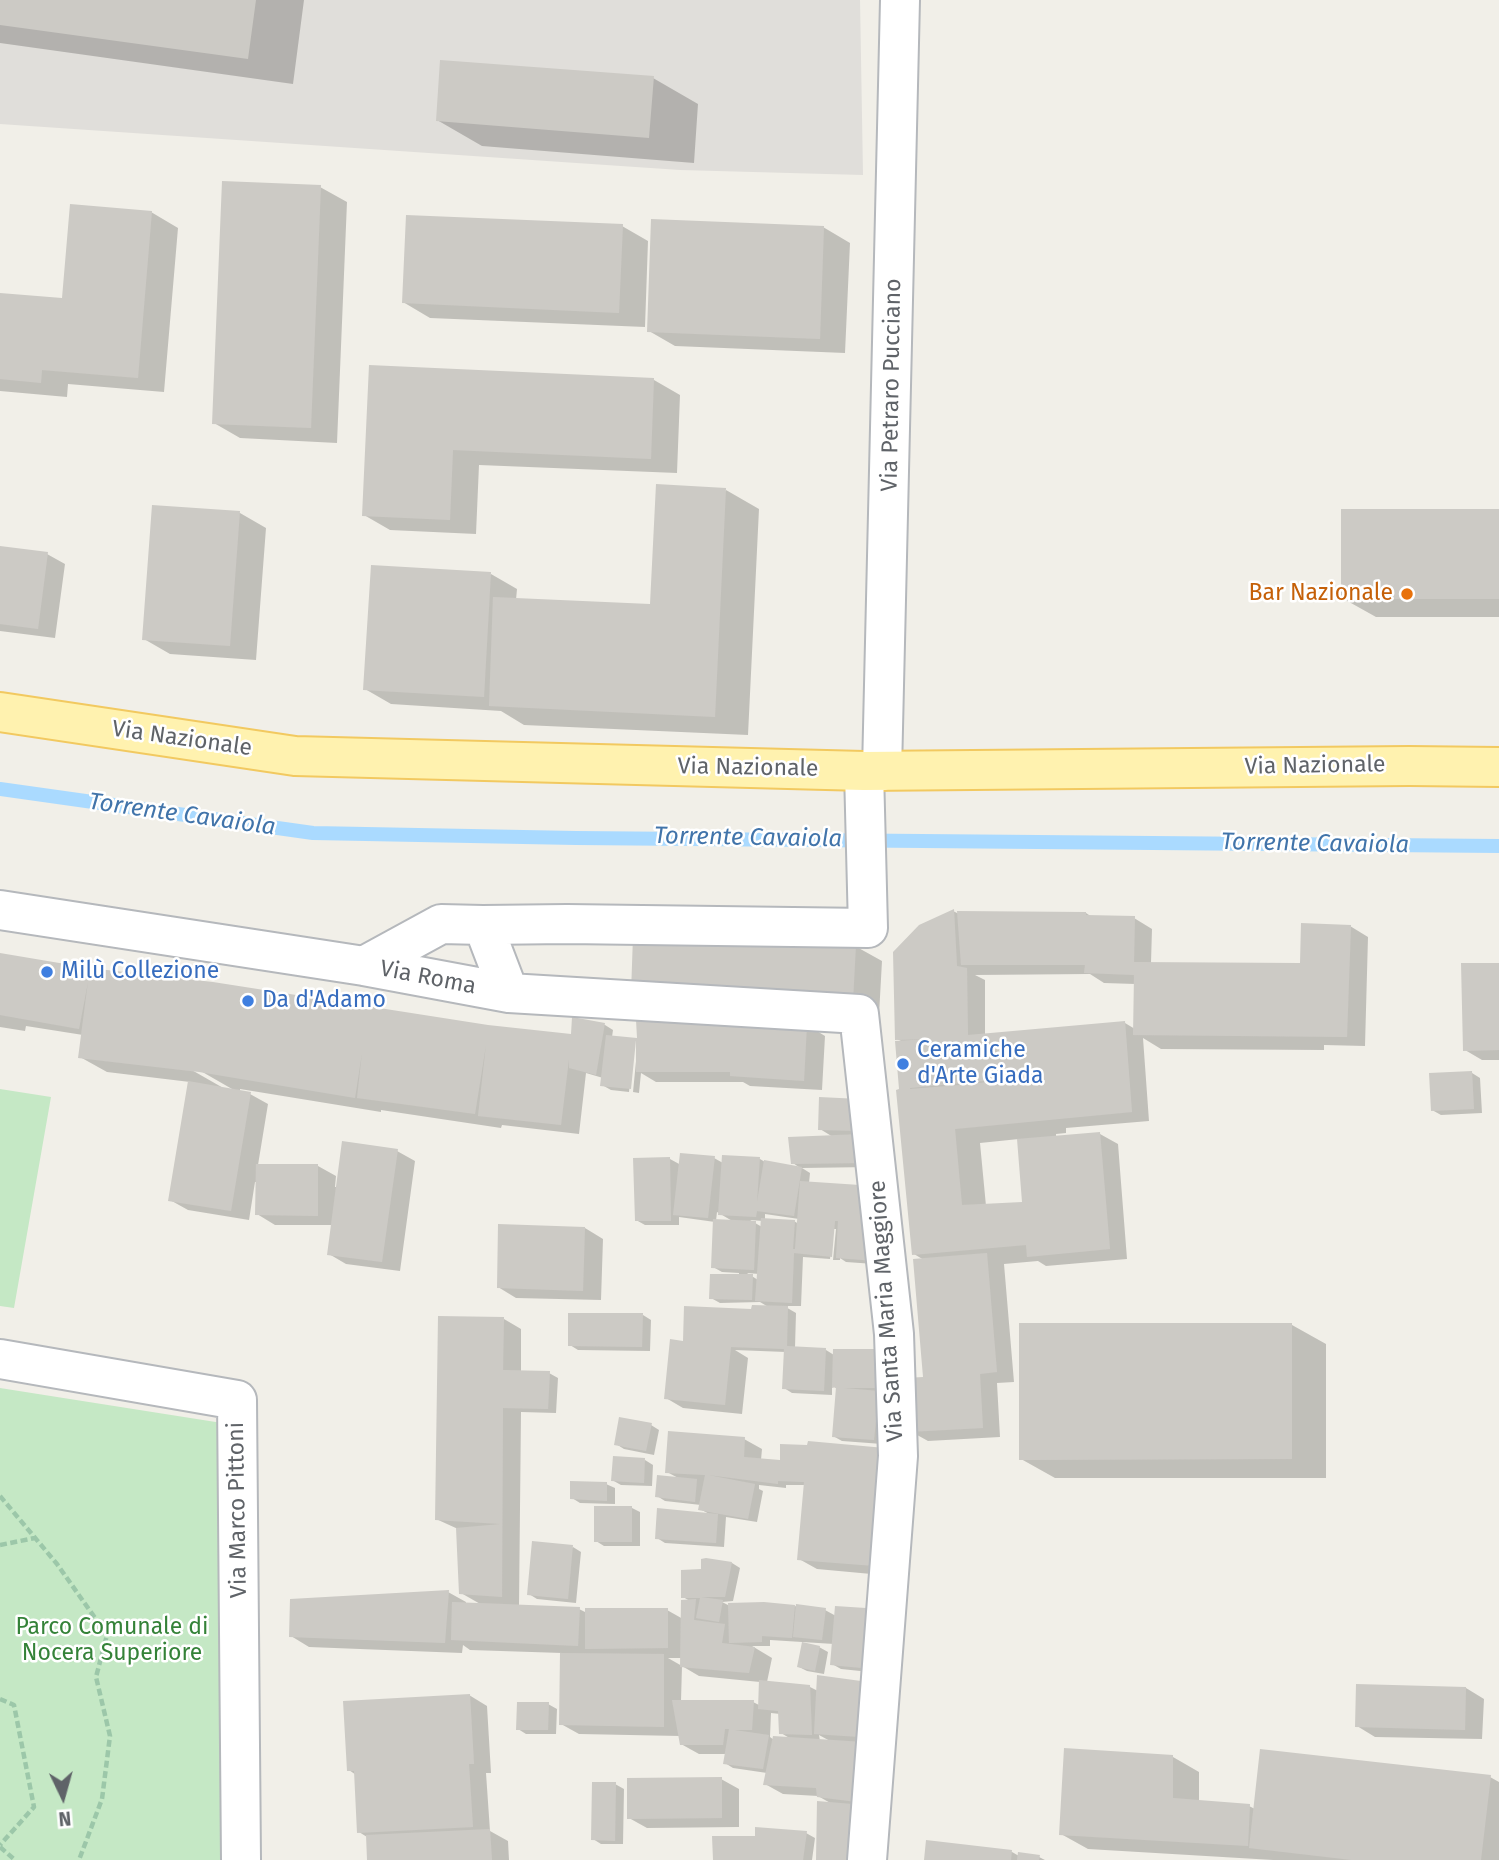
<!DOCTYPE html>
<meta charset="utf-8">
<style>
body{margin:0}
#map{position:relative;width:1499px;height:1860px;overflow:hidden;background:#f1efe8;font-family:"Fira Sans",sans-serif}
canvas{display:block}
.north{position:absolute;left:28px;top:1762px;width:70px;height:70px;-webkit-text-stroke:5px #fff;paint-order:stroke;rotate:175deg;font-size:19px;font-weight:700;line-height:28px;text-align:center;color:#5f6368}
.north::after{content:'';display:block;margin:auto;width:24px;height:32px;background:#5f6368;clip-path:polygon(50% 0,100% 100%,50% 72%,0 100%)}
</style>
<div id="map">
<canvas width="1499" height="1860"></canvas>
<div class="north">N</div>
</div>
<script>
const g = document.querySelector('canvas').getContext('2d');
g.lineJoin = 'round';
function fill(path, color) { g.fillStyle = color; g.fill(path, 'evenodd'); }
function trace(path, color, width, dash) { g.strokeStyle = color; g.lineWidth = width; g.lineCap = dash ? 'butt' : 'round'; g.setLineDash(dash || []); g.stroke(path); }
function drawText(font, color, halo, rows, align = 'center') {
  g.font = font + ' "Fira Sans",sans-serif'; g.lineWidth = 5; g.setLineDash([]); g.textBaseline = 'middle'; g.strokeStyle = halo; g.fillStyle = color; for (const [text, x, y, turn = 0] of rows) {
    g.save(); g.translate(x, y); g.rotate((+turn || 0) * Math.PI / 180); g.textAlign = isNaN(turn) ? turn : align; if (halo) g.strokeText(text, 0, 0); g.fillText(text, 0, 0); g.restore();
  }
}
fill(new Path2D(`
 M0,0h860l3,175 -183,-5 -680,-46z`), '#e0deda');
fill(new Path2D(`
 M0,1089l51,8 -37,211 -14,-2z
 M0,1388l222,35 3,437h-225z`), '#c5e8c5');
fill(new Path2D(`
 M0,0h304l-11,84 -293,-41z
 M653,78l45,26 -4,59 -212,-17 -45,-26z
 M320,187l27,15 -10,241 -97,-5 -26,-15z
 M151,212l27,16 -14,164 -96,-8 -1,13 -67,-6v-96l64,5z
 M622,226l26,15 -3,86 -215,-9 -27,-16z
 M823,227l27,16 -5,110 -170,-7 -26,-15z
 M371,367l283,13 26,15 -3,78 -198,-8 -3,69 -86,-4 -26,-15z
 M726,490l33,19 -11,226 -224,-10 -23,-14 -110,-7 -26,-15 126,-115 26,15 -1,11 135,6z
 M154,507l86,6 26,15 -10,132 -86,-6 -26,-15z
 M1499,511v106h-123l-34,-19z
 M0,548l47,6 18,10 -10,74 -55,-7z
 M953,911l6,3 127,-1 6,4 42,1 18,11 -1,34 151,1 48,-38 18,11 -3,109 -41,-1v5l-163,-1 -18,-11 6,83 -83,7v5l-10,1v4l44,-4 18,10 9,115 -81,7 -8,-5 -34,3 10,118 -17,1 3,54 -72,4 -18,-10 15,-52 -1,-119 -10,-6 -11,-212 -6,-3zM1090,974l14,9 31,1v45l-10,-6 -140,12v-55l-10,-5zM1019,1139l5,65 -38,2 -6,-63z
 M855,946l27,15 -3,54 -220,-8z
 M0,955l488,71 85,10 1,-17 31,6 8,5 -1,7 26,3 169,-15 18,11 -3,54 -72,-4 -7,-4h-87l-15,-9 -2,20 -6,-1 5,-51h-4l-5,51 -18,-2 -9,-5 1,-7 -17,-5 -7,61 -77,-9 -1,3 -120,-18v2l-141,-23v3l10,2 18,10 -10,61 60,1 18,10 -1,11h3l59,-36 18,10 -15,110 -54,-7 -17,-10 4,-29h-58l-18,-11v-32h-2l-6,38 -61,-10 -18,-10 20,-118 -83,-10 -27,-15 3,-22 -57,-9 -1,5 -25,-4zM192,1066l40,23h-7l-35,-20z
 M1499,965v95h-17l-17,-10z
 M1472,1073l8,5 2,35 -41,2 -9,-5z
 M859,1100l12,67 -69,1 8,5 -1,10 65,81 -28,-2 -6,-4v2h-7l3,-31h-3l-3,30 -27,-2 -2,49h-17l12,7 -1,35 31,2 8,5 42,-4 6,93 -40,-3 -9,-5 5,-47 -6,-3v9l-40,-2 -8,-5 2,-36 -51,-2 13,8 -6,56 -59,-6 -17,-10 19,-55 68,-33 17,-2 -10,-6 -40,1 -9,-5 28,-22v-3l-17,-1 -9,-5 2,-45 -36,-5v8h-34l-9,-5 34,-61 11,6 33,-7 9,5 37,-4 5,3 35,6 -7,-5 40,-26 -13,-8zM717,1212l17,10 -18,-1zM765,1214l34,5v5l-7,-4h-27zM750,1220l13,1 -1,6zM747,1273l12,1 -1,6z
 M585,1228l18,11 -2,61 -85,-2 -18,-11z
 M643,1315l8,5 -1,31 -72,-1 -8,-5z
 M504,1319l17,10v43l28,1 9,5 -2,35 -35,-1 -2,194 60,3 8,4 80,-3 16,9 7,-18 -7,-4 20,-26 29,-8 8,5 -7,33 -11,1 8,4h64l31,4 11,6 29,-6 9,5 -4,57 -29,-3 -9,-5 2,-20 -64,-4v6h-18l20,12 -5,24 43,5 8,4 42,-9 9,5 -1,54 -11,-1 23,14 -6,57 -56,49 14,-56 -14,-8 -35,-2 -18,-10 2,-11 -34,-5 -8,-5 1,-9h-27l-18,-10 -1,-8 -101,-2 -18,-10 1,-71 -92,-3 -7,-5 -1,8 -153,-6 -18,-11 157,-44 18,10v2l16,1 -21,-12 -3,-64 -22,-10zM668,1658h14v8zM682,1666l17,10 61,6 -1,23 -6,-3 -72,-1zM771,1713l9,1 1,19 10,6 -17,1 -4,-3zM819,1735l11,6h-10z
 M1292,1325l34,19v134h-271l-34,-19z
 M651,1425l8,5 -5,25 -30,-6 -8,-5z
 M744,1439l18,10 -1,11 20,2 1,-17 111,131 -76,-7 -18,-10 7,-74h-20v3l-27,-3v4l4,2 -6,31 -31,-5 -2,30 -59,-4 -8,-5 54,-23 -11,-6 1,-4 -36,-4 -8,-5 23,-17 -13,-7z
 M645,1460l8,5 -1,21 -31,-1 -9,-5z
 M606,1484l9,4v16l-35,-1 -8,-5z
 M632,1508l8,4v34h-36l-8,-5z
 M573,1547l8,5 -5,51 -39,-4 -8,-5z
 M819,1647l9,5 -4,22 -17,-3 -8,-4z
 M1466,1688l18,11 -2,40 -107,-2 -18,-11z
 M469,1695l18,11 4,67h-5l4,58 18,10 1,19h-140l-2,-23 -8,-5 -3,-57 -7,-5z
 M548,1704l9,5 -1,25h-30l-8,-5z
 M1173,1757l26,15v30l50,4 6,3 235,-32 9,5v78h-226l-185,-11 -27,-15z
 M721,1779l18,10v38l-92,1 -18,-10z
 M615,1784l9,5 -1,55h-22l-8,-5z
 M806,1833l9,5 -3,22h-98l43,-23z
 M1012,1852l7,4 20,1 6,3h-119z`), '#0003');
trace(new Path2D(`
 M0,789l313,44 263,5 923,8`), '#aadaff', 14);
fill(new Path2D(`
 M0,0h256l-8,59 -248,-34z
 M440,60l214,16 -5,62 -213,-17z
 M222,181l99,4 -10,243 -99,-4z
 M70,204l82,7 -14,167 -96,-8 -1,13 -41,-4v-86l62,5z
 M406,215l217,9 -4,89 -217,-10z
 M651,219l173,7 -4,113 -173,-7z
 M369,365l285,13 -3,81 -198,-9 -3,70 -88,-4z
 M656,484l70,4 -11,229 -226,-11 4,-109 157,7z
 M152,505l88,6 -10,135 -88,-6z
 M1341,509h158v90h-158z
 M0,546l48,6 -10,77 -38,-5z
 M371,565l120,7 -7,125 -121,-7z
 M954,909l3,57 10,2 1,67 157,-14 7,91 -177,17 7,76 60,-3 -5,-63 83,-7 10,117 -83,8 -1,-12 -114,10 -16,-165 3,-1 -4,-48 34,-2 -34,1 -2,-88 26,-27zM1026,1077l-54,7 -62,5v-1z
 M957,911l129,1v3l49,1 -1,46 166,1 1,-40 50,2 -4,112 -214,-2 1,-60 -50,-2 1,-8h-124z
 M633,936l223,8 -3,57 -222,-8z
 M0,953l89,15 124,14 275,43 83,9 1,-17 33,6 -9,52 -27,-7v-9l-8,66 -83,-9 8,-71 -11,69 -118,-16 5,-45 -7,45 -156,-26 -121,-14 10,-76 -9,47 -79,-14z
 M1461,963h38v87l-36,1z
 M636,1020l171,4 -3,57 -74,-5v-4h-94v-32l-5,49 -31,-3 6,-51 31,3z
 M1472,1071l2,38 -43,2 -2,-38z
 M188,1081l63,11 -20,119 -63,-10z
 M819,1097l41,2 -1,32 -41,-1z
 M862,1134l1,29 -72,1 -3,-27z
 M342,1141l56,8 -16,113 -55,-7z
 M680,1153l35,3 -7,62 -35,-3z
 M722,1155l38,2 -3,45 7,-42 38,7 -8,49 -37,-5 -1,6 -38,-2z
 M670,1157l1,64h-36l-2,-63z
 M256,1164h62v52l-63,-1z
 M800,1181l75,5 1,75 -40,-3 2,-37h-3l-3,36 -38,-4 -2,50 -37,-2 6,-83 34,2 -2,29h2z
 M713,1219l43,2 -2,49 -43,-2z
 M498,1224l87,3 -2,64 -86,-3z
 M987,1253l10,119 -17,2 3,54 -75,4 -3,-54 18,-1 -10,-118z
 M710,1274h43l-1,26 -43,-1z
 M752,1305l36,1 -1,40 39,2 -2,43 -42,-2 2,-40 -53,-2 -6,58 -61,-6 6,-60 13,2 1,-35 67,3z
 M568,1313h75l-1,34 -74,-1z
 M438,1316l66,1 -1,53 47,1 -2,38 -45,-1 -1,189 -43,-3 -3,-66 45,-4 -66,-4z
 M1019,1323h273v136l-273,1z
 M833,1349h43v39h-33l36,3 -5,49 -42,-3 4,-50 -4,1z
 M619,1417l33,6 -6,28 -32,-6z
 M668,1431l77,6 -1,20 36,3v-16l27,1 1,-4 77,7 -10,118 -78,-6 7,-78 -26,-1v3l-70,-9 47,9 -7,35 -50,-9 7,-35 -40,-2z
 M613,1456l32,2 -1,25 -33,-2z
 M657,1475l40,4 -2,23 -40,-5z
 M570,1481l37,1v19l-37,-2z
 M594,1506h38v36h-38z
 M657,1508l61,6 -2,29 -61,-4z
 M532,1541l41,4 -5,54 -41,-4z
 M706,1558l26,4 -7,35h-24l22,3 -4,22 -23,-4 4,-20h-19v-28l20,-1v-10z
 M449,1590l-4,53 -156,-6 1,-38z
 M696,1599l-2,21 31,4 -3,19 33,4 -6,26 -69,-6 1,-67z
 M452,1602l128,5 -2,39 -127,-6z
 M764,1602l31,3 -3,33 -30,-2v6l-33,1 -1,-40z
 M796,1604l30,4 -4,32 -29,-3z
 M835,1606l31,2 -4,60 -32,-3z
 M585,1608h83v40l-83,1z
 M802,1642l18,4 -5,25 -18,-4z
 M560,1653l104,1v73l-105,-2z
 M817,1675l44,6 -1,56 -46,-3z
 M759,1680l51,5 2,50 -33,-1 -1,-23 -20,-2z
 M1356,1684l110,3 -1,43 -110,-3z
 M470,1694l4,70h-5l4,63 -116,6 -3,-62h-7l-4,-70z
 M672,1700h82l-2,30h-18l35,5 -6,34 -40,-5 6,-35h-4l-2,16h-43z
 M517,1702h32l-1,28h-32z
 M773,1736l90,6 -6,60 -40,-5 -1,-9 -53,-3z
 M1064,1748l109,7v43l77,6 -2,42 -189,-11z
 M1260,1749l231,26 -10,85h-129l-103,-12z
 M722,1777v41l-95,1v-41z
 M592,1782h24l-1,59 -24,-1z
 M817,1801l35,3 3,56h-39z
 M755,1827l52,4 -4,29h-90l-1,-24h43z
 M490,1829l2,31h-125l-1,-25z
 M926,1840l86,10 -1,10h-87z
 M1018,1852l22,3 -1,5h-22z`), '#cccac5');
const minor = new Path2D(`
 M882,771l18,-771
 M0,910l364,56 145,27 350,21 35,320 4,122 -31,404
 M364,966l77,-42 42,1
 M509,993l-26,-68 84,-1 301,4 -4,-157
 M0,1359l237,41 4,460`);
const primary = new Path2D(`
 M0,712l295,44 569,15 545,-5 90,1`);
trace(minor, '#b5b8bc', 42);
trace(primary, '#f2c960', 42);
trace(new Path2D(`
 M0,1496l57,68 50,71 -11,42 14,59 -8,63 -23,61
 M0,1545l35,-7
 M0,1699l14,6 20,102 -34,38
 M0,1847l15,13`), '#9cc7a9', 4.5, [7, 3.5]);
trace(minor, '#fff', 38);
trace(primary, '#fff2af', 38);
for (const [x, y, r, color] of [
 [1407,594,7,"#e8710a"],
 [47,972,7,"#3f7fe0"],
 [248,1001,7,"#3f7fe0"],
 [903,1064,7,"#3f7fe0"]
]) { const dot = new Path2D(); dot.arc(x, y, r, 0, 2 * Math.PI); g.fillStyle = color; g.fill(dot); trace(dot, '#fff', 2.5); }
drawText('23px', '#5f6368', '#fff', [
 ["Via Petraro Pucciano",892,385,-89],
 ["Via Nazionale",182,739,8],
 ["Via Nazionale",1315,766,-1],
 ["Via Nazionale",748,768,1],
 ["Via Roma",428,978,11],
 ["Via Santa Maria Maggiore",887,1311,-94],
 ["Via Marco Pittoni",238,1510,-91]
]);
drawText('23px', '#c56008', '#fff', [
 ["Bar Nazionale",1393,594]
], 'right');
drawText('23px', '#366cbe', '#fff', [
 ["Milù Collezione",61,972],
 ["Da d'Adamo",262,1001],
 ["Ceramiche",917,1051],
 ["d'Arte Giada",917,1077]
], 'left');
drawText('23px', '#348238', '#fff', [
 ["Parco Comunale di",112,1628],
 ["Nocera Superiore",112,1654]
]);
drawText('italic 24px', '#4174aa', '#fff', [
 ["Torrente Cavaiola",182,815,8],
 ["Torrente Cavaiola",748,838,1],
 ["Torrente Cavaiola",1315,844,1]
]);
</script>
